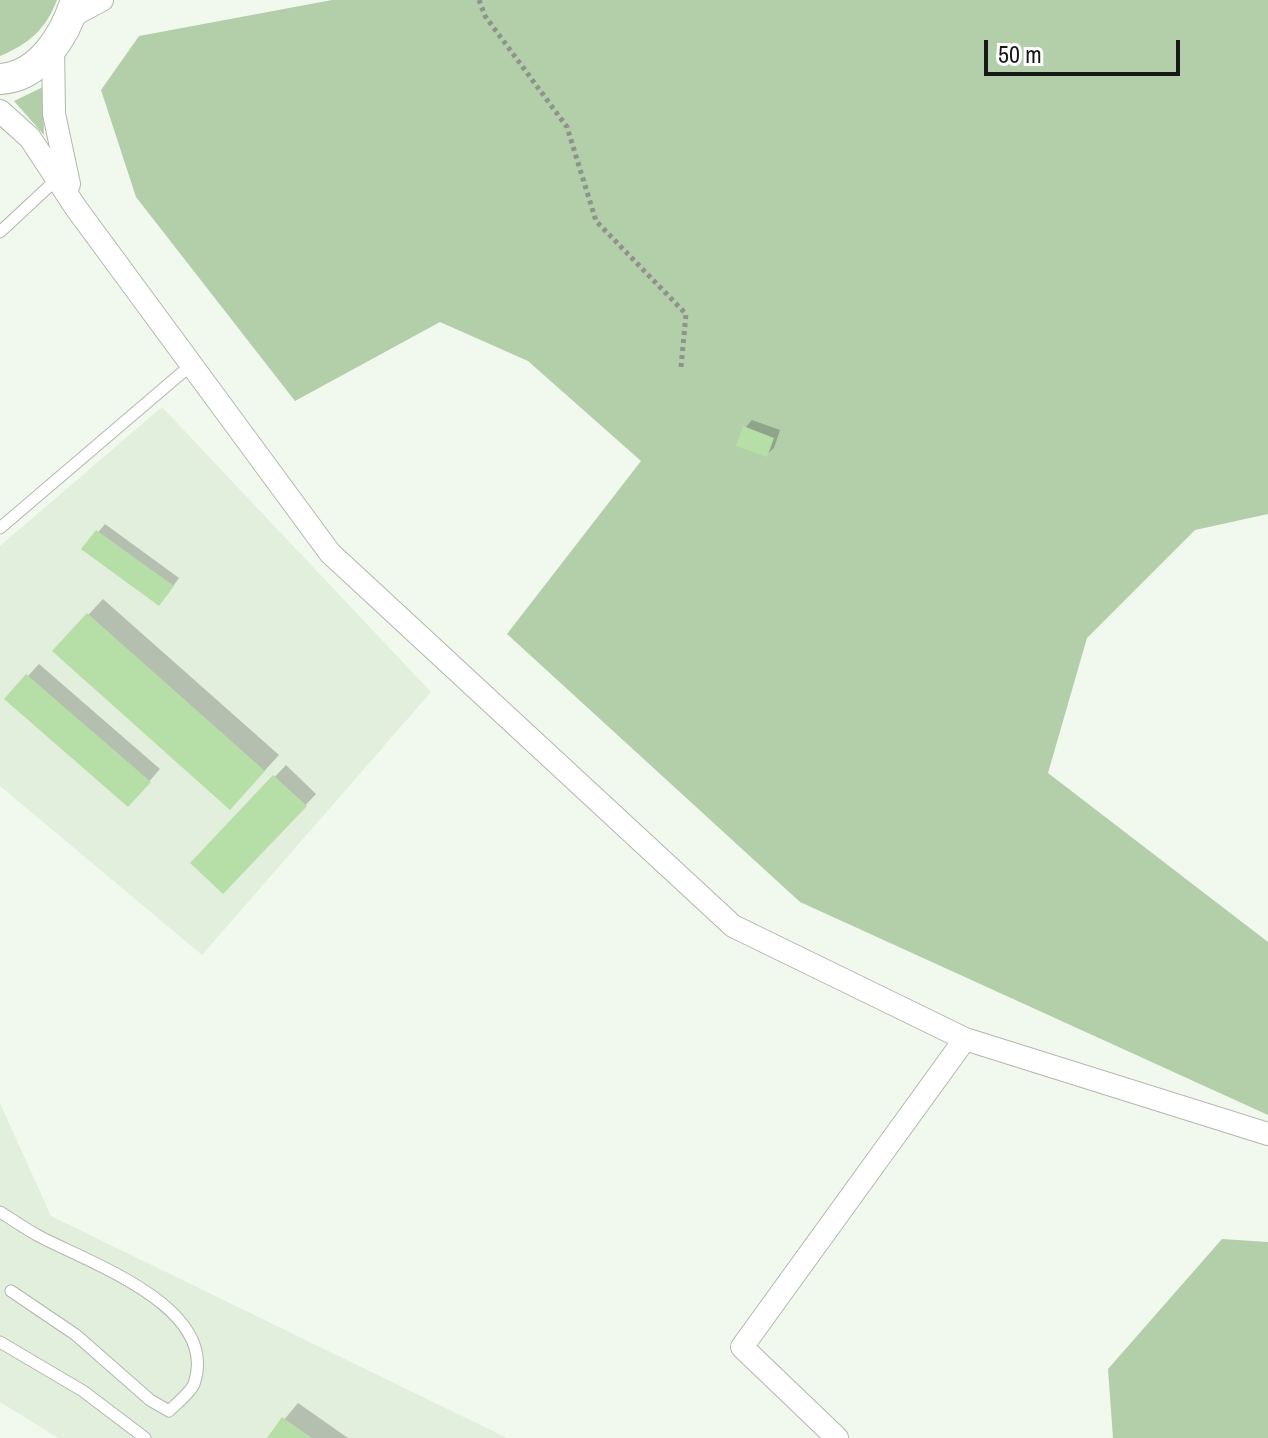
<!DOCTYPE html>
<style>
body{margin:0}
#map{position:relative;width:1268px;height:1438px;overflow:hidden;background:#f1f9ee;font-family:"Archivo Narrow",sans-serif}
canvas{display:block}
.scale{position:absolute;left:984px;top:40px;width:196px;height:36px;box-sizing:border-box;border:4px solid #161915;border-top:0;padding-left:10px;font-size:24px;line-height:28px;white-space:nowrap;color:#161915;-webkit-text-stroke:6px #fff;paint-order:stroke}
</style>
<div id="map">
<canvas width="1268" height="1438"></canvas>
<div class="scale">50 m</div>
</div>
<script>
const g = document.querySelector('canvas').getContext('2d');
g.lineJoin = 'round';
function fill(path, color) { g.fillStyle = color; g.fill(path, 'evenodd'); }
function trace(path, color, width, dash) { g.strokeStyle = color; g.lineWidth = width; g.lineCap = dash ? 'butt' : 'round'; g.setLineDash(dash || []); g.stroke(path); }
fill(new Path2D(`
 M162,407l269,285 -229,263 -202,-169v-240z
 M0,1103l51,113 456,222h-449l-58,-36z`), '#e2efdd');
fill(new Path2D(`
 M0,0h57c-11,29 -28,44 -57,56z
 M332,0h936v514l-73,16 -108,108 -39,135 220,169v173l-468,-213 -293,-268 134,-173 -113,-100 -88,-39 -145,79 -159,-204 -35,-107 38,-54z
 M43,87l1,48 -30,-34z
 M1222,1239l46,3v196h-155l-5,-69z`), '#b3cfa9');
fill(new Path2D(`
 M752,420l28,10 -6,18 -8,7 -21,-27z
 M105,524l74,54 -13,18 -82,-47z
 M103,599l176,156 -34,37 -190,-141z
 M39,664l121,105 -21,24 -132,-94z
 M286,765l30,29 -93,98 -30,-29z
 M298,1403l50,35h-79z`), '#0003');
fill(new Path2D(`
 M743,426l31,12 -7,19 -31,-11z
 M96,530l78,56 -15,20 -78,-57z
 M87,613l178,158 -35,39 -178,-159z
 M26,674l125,108 -23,25 -124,-108z
 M273,775l34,31 -84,88 -33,-31z
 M282,1417l30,21h-45z`), '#b5dfa6');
const lane = new Path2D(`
 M0,232l57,-53
 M0,528l191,-163
 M0,1212c12,7 24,16 37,23 49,27 184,71 157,149 -4,9 -18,20 -25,27l-19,-11 -74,-65 -65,-44
 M0,1342l83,49 62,47`);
const street = new Path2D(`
 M70,17l32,-17
 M53,45l1,69 15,70
 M0,111l30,27 46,70 254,345 403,373 232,113 303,95
 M837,1438l-95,-91 223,-308`);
const secondary = new Path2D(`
 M0,79c40,-2 65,-44 76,-79`);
trace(lane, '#b0b8ad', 13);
trace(street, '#b0b8ad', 24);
trace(secondary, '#b0b8ad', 32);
trace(new Path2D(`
 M479,0l6,16 82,111 29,94 90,93 -5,53`), '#8e938b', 5, [4, 4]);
trace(lane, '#fff', 11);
trace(street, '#fff', 22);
trace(secondary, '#fff', 30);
</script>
